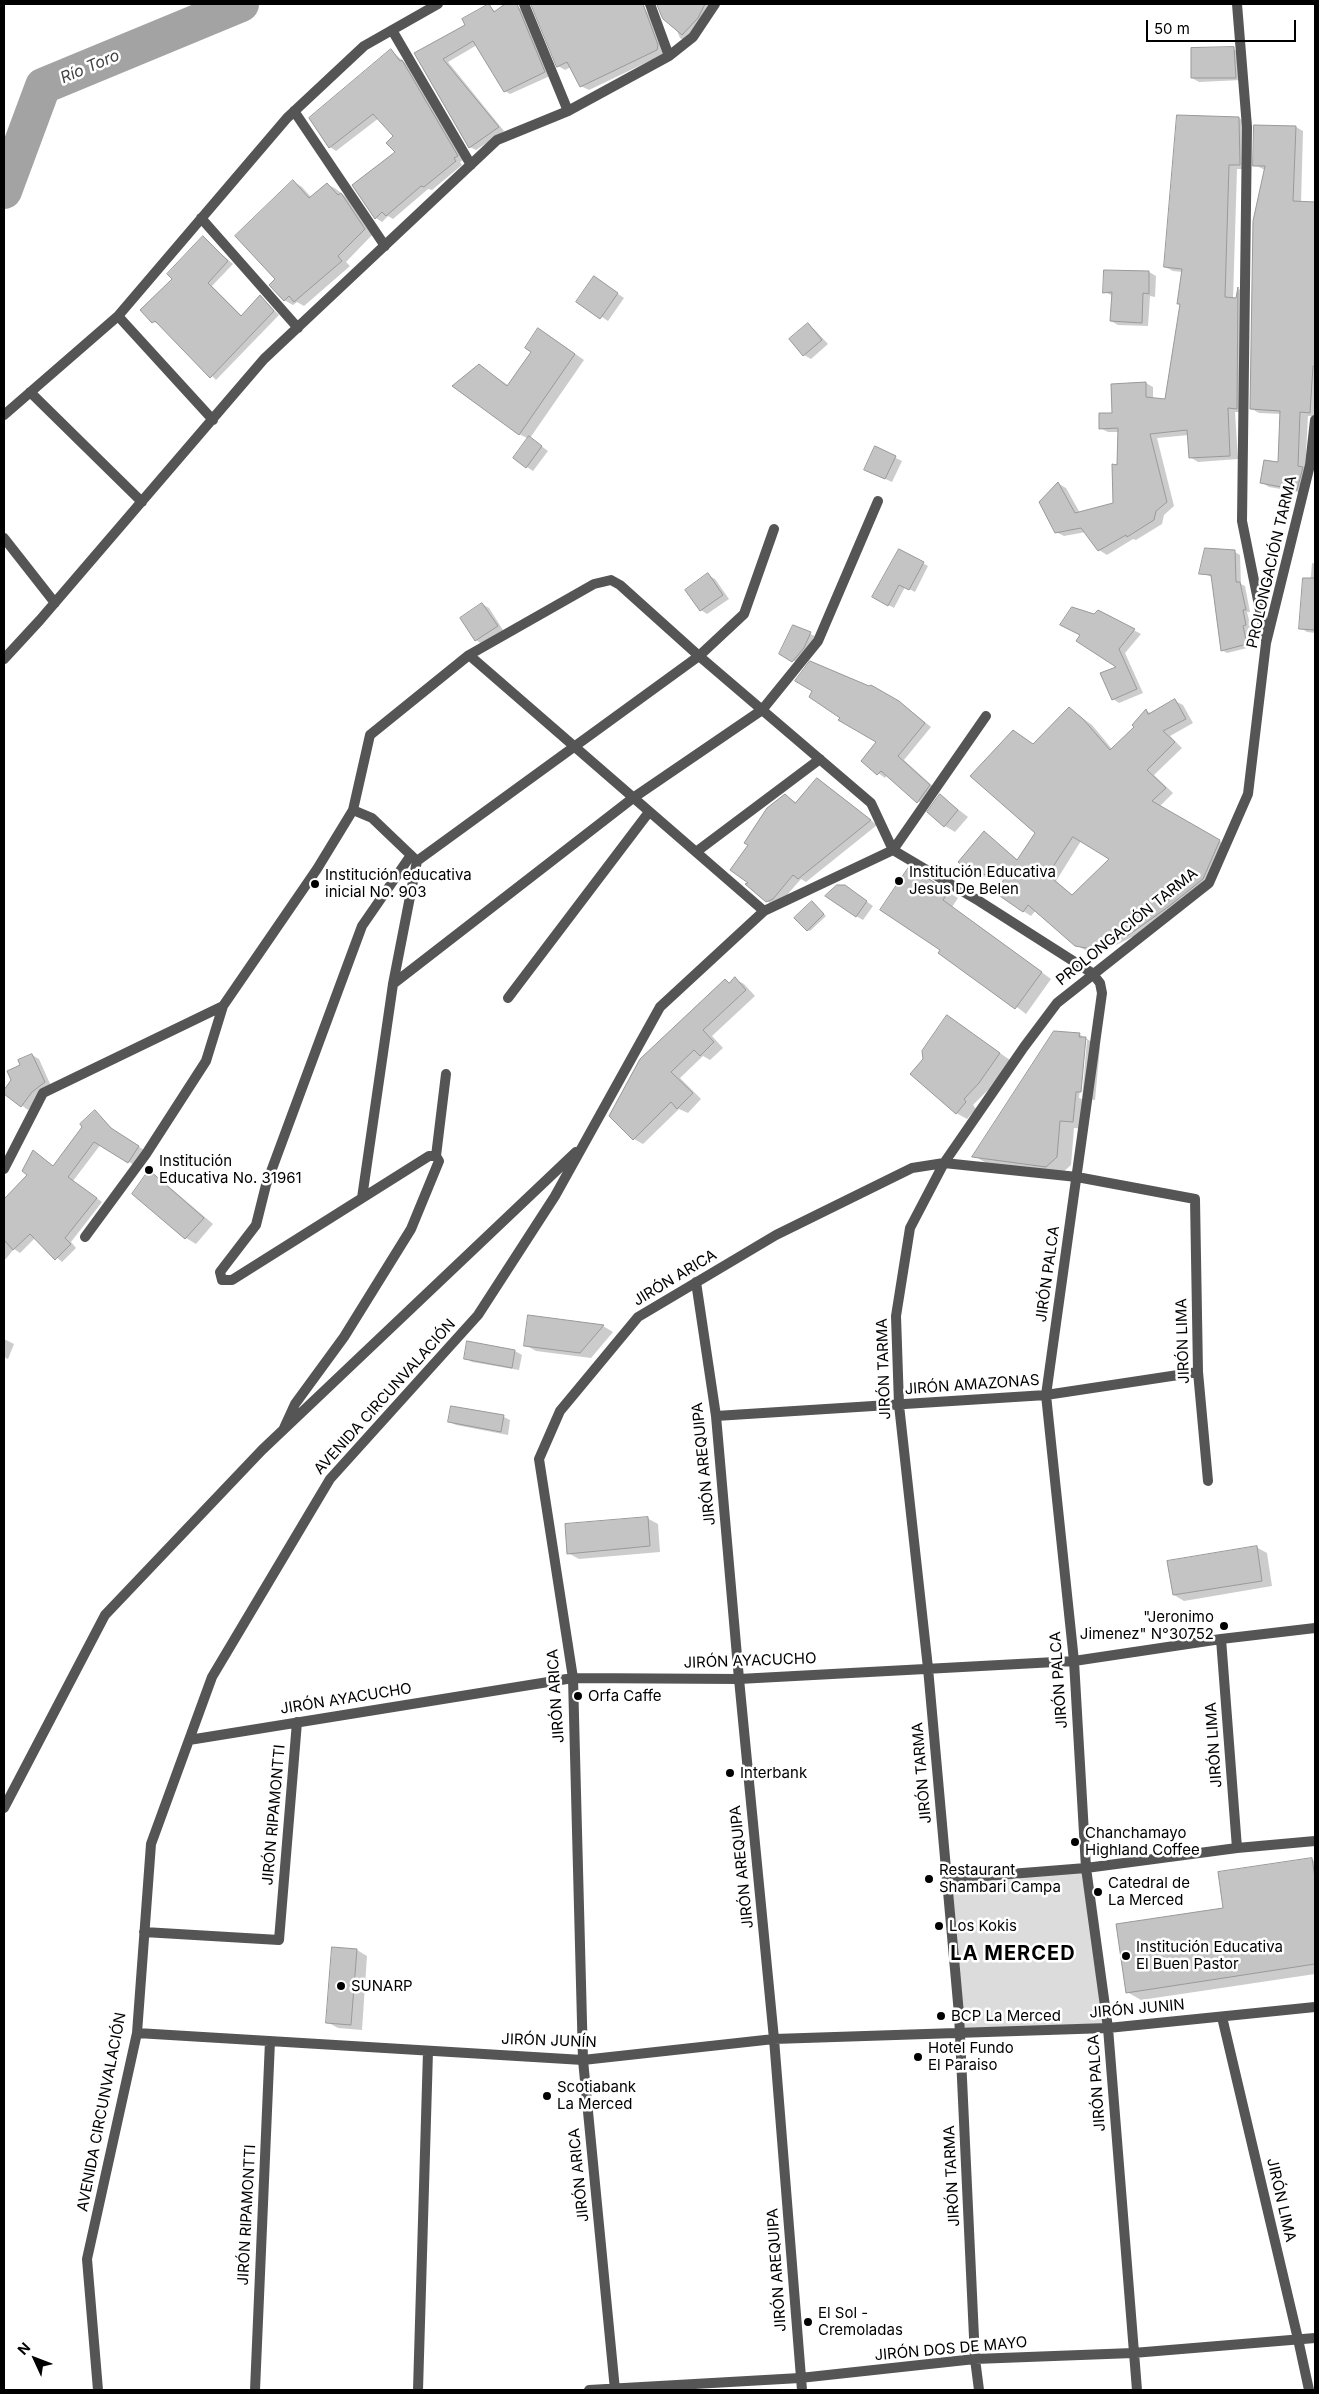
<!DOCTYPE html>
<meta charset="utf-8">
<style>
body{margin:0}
#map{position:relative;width:1319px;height:2394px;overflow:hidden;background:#fff;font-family:Inter,sans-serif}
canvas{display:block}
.frame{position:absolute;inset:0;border:5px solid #000;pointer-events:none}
.north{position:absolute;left:10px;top:2334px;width:50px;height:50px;-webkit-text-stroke:4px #fff;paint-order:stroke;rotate:313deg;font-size:14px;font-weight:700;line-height:20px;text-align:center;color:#000}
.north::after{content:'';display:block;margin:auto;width:18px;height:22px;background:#000;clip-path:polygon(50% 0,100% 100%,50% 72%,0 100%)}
.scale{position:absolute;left:1146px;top:20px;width:150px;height:22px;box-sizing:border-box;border:2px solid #000;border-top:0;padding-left:6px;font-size:15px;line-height:18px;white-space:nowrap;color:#000;-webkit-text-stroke:4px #fff;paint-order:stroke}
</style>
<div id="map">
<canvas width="1319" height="2394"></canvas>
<div class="frame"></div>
<div class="north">N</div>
<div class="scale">50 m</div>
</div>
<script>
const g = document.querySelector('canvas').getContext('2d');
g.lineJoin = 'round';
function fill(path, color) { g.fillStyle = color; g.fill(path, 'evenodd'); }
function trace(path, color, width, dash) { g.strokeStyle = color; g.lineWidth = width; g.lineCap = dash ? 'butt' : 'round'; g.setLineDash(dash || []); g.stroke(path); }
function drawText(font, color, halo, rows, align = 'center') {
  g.font = font + ' Inter,sans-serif'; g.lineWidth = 5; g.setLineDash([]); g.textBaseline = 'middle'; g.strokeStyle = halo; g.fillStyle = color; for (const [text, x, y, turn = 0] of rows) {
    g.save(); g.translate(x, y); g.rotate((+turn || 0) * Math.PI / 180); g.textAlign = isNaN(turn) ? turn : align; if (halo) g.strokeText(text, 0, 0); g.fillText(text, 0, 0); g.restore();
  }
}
fill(new Path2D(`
 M1086,1868l22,160 -148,5 -13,-154z`), '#dcdcdc');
fill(new Path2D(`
 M531,4h111l15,24 7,26 -75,36 -8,-4 -10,-19 -6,3 -7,-4z
 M666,4h53l-29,39 -10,-5z
 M489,6l7,6 21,-5 6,3 27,66 -40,18 -5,-3 -28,-46 -29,17 56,69 -28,19 -6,-3 -55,-93 52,-29z
 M1233,49l7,4 2,27 -43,2 -7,-4z
 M391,51l17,14 55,95 -3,2 2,3 -30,25 -4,-1 -35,30 -5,-3 -6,6 -6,-4 -22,-33 43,-33 -2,-16 -16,-18 -43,33 -6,-4z
 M1239,118l8,5v46h-10l-4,130 3,1 3,-11 7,3 -2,120h-9l3,47 -40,3 -8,-5 -1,-22 -32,3 17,68 -10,9 -2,9 -26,16 -3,-1 -26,16 -8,-5 -13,-18 -22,4 -8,-4 3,-48 7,4 14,25 34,-9 5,-72h-11l-8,-4 46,-45 7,4v12l13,1 15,-96 2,-32 -10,-1 -8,-4z
 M1296,127l7,4 -2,72h14v213h-7l-4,77 -35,-6 -8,-5 18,-18 3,-50 -23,-1 -7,-4 13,-239 -10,-5z
 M294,182l8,5 9,10 16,-13 9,5 14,11 23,34 -27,28 4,4 -46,40 -7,-4 -4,3 -9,-5 -8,-21z
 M203,238l30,26 -21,22 30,30 18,-20 19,19 -63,65 -56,-56 -7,-2 21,-43z
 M1149,272l7,4 -1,21 -5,-1 -2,30 -30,-1 -7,-4 2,-25 -8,-4z
 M601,282l23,16 -16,23 -30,-20z
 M808,325l6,4 14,15 -17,15 -7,-4z
 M548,335l36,25 -54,78 18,13 -15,20 -6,-4 2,-28 -10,-5 -40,-69 30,21z
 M875,448l27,13 -10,21 -20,-9z
 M899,550l29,16 -13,26 -10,-5 -11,21 -21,-12z
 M1235,552l5,3 1,29 4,2 5,26h-3l4,16h-3l3,19 -24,6 -5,-3 -10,-73 -11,-4z
 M1312,563l3,1v69l-8,-1 -6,-4 8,-29z
 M708,575l7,4 14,20 -22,15 -6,-4z
 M482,604l7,4 14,22 -21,14 -6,-4z
 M1098,611l43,23 -16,19 18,40 -24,10 -6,-4 5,-32 -37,-32z
 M793,626l24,11 -17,27 -19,-10z
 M872,686l34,21 25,20 -27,33 32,29 -12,17 -37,-31 -2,3 -23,-17 16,-19 -8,-54z
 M1175,701l8,4 10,18 -23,13 12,12 -28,27 19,18 -14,14 69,39 -17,37 -75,56 -4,-2 -32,16 -15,-3 -9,-5 -40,-35 -5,6 -8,-5 -19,-31 -25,-4 -9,-5 14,-38 34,27 19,-27 -4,-88 36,-37 23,17 20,24 24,-22 11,-16 5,3zM1081,841l30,18 -38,37 -17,-15z
 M825,784l52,41 -71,57 -5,-3 -21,24 -6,3 -7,-5 18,-106 12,8z
 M941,796l27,21 -13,15 -10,-6z
 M909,869l49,29 -6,9 99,72 -25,35 -84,-64z
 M852,891l21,15 -10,14 -7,-4z
 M815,905l11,11 -16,15 -3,-1z
 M735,979l9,5 11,12 -43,40 11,12 -13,12 -7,-4 -23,22 21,21 -13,14 -9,-4 -36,35 -9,-5 -24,-24 116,-134 4,2z
 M948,1017l62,43 -21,29 -16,16 3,4 -9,10 -11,-6 -31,-54z
 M1079,1034l21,13 -5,53 -6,-1 -2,30 -13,-1 -3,37 -10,9 -73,-10 -14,-8zM1085,1040h2l-5,59 -3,-1z
 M32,1055l7,4 12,27 -12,10 -11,14 -24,-18z
 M95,1112l22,21 27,17 -10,15 -33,-21 -28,37 29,21 -31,40 5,6 -14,14 -27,-24 -15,15 -6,-4 -10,12v-60l25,-26 5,-23 20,15z
 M149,1172l10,6 54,46 -17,20 -10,-6 -52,-44z
 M603,1326l10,6 -22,26 -55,-7 -11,-6z
 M4,1339l10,5 -6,15 -4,-2z
 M468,1343l47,8 7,4 -3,15 -47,-8 -7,-4z
 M504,1417l6,3 -2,15 -52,-10 -6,-3z
 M647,1518l11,6 2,28 -81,7 -11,-6z
 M1256,1547l11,6 5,33 -88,15 -10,-6z
 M1312,1860l3,1v113l-174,26 -14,-8z
 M357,1950l10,6 -5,74 -24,-2 -11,-6z`), '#0003');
trace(new Path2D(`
 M4,191l39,-105 198,-82`), '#a3a3a3', 36);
const building = new Path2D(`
 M489,4l5,8 11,-8h12l28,68 -41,20 -31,-51 -30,18 56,68 -30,21 -55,-95 51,-28 -3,-6z
 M531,4h112l15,41 -1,5 -77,37 -13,-25 -10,5z
 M657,4h48l-7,14 -16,17 -19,-16z
 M1234,47l2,31h-45v-30z
 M391,49l9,12 2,-1 56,96 -4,2 2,3 -32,26 -3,-1 -35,30 -4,-4 -7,7 -23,-34 43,-33 -9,-9 7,-7 -20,-22 -44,34 -20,-30z
 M1177,115l62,2 1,48h-11l-4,132 11,1 2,-11 -1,122 -9,-1 2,48 -41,2 -2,-28 -37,4 17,68 -11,9 -2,9 -27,17 -1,-2 -28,16 -17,-23 -26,5 -16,-31 19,-20 17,31 38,-10 -1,-39 5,1 1,-37 -19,1v-16h13l-1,-29 35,-2v15l19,2 15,-95h-3l5,-35 -18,-2z
 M1254,125l42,1 -3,75 22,1v164h-2l-3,47 -10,-1 -2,54 5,1 -6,23 -37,-7 4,-23 14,2 2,-51 -30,-2 3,-188 12,-55h-12z
 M293,180l16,18 18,-15 11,12 3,-2 24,36 -27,27 4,5 -48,41 -5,-6 -5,5 -15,-16 6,-6 -40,-43z
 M203,236l25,25 -20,22 33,33 19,-21 14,16 -64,67 -55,-57 -3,2 -12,-13 32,-31 -5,-5z
 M1104,270l45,1v23l-6,-1 -1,30 -32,-2 2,-29 -9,1z
 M594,276l24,17 -18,26 -24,-17z
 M808,323l14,17 -19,16 -14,-17z
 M538,328l37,26 -56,81 -67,-49 27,-22 28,22 24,-34 -6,-4z
 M529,436l13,10 -16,22 -13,-10z
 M875,446l21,10 -11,23 -21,-9z
 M1205,548l30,2 1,32h4l6,28h-3l3,15 -3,1 4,18 -26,7 -10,-76 -12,-1z
 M899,549l25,13 -15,28 -10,-5 -11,21 -16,-9z
 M708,573l15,22 -23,16 -15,-21z
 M1303,578h12v52l-16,-1z
 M482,603l16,23 -23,15 -15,-23z
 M1072,607l22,7 4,-4 37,19 -16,20 18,40 -25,11 -12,-27 16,-6 -40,-26 4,-6 -20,-10z
 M793,625l18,7 -7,16 -12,14 -13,-8z
 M810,661l59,25 2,-1 28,16 26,22 -27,33 32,29 -13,18 -36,-32 -4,4 -16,-14 15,-19 -38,-22 2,-2 -31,-21 3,-6 -17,-10z
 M1175,699l11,20 -23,12 12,11 -28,28 19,18 -14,13 68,39 -17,39 -35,28 -41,29 -3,-4 -32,17 -17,-3 -47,-41 -5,7 -29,-20 11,-14 -35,-6 -12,-10 26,-31 33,29 18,-27 -65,-57 43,-46 20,14 36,-37 14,12 27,31 24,-23 -2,-2 14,-16 2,5zM1073,837l36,22 -37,36 -24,-20z
 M817,778l54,42 -73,59 -5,-4 -20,24 -7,3 -21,-18 3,-1 -18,-13 18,-25 -4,-2 23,-35 18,-14 10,9z
 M940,794l18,16 -14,17 -17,-15z
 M909,867l40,24 -6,9 99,72 -27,37 -77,-56 2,-3 -60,-40z
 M837,885h8l22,16 -11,16 -31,-21z
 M812,901l12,13 -17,17 -13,-13z
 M735,977l11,13 -43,40 11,12 -14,14 -6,-6 -23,22 22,21 -16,16 -6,-7 -38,38 -24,-24 31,-57 85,-80 4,4z
 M947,1015l53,38 -21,30 -15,16 2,3 -10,12 -46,-40 13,-15 -1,-8z
 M1054,1031l26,2 -1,4h7l-5,55h-5l-3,30 -13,-1 -3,36 -11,10 -74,-10z
 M32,1054l13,28 -13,10 -11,15 -17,-13v-4l7,-10 -4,-9 13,-6 -2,-5z
 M95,1110l16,18 28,18 -11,17 -34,-21 -26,35 29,21 -32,40 6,6 -16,16 -25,-26 -17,16 -9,-10v-41l23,-24 -5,-4 11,-21 20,16 29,-39 -2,-3z
 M149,1170l55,48 -19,21 -53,-45z
 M528,1315l76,10 -24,28 -56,-7z
 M467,1341l48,9 -3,18 -48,-9z
 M451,1406l53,9 -3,17 -53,-10z
 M648,1517l2,29 -83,8 -2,-30z
 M1257,1546l5,35 -89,14 -6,-34z
 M1312,1858l3,20v86l-189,29 -10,-69 107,-16 -5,-36z
 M332,1947l25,2 -6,76 -25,-2z`);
fill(building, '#c4c4c4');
trace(building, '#999', 1);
trace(new Path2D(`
 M1298,2339l11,51`), '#555', 10);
trace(new Path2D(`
 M524,4l44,107
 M650,4l19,52
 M1237,4l10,123 -5,394 24,119
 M392,30l79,135
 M294,111l91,135
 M201,218l97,110
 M118,316l95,104
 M30,392l112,110
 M4,415l114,-99 169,-198 77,-72 74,-42
 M4,538l51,65
 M469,655l295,256
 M4,659l36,-39 224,-261 233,-219 71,-29 101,-55 24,-19 22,-33
 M353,810l19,8 45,43 -24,123 -31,214
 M893,850l93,-134
 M696,852l124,-93
 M411,855l-49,71 -96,259 -10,40 -36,47 2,8h10l197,-124h7
 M417,861l282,-205 45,-42 30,-85
 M393,984l240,-186 129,-88 56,-69 60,-140
 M508,998l141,-186
 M4,1169l39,-76 180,-87
 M85,1237l61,-83 60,-93 17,-55 94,-137 36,-59 17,-75 99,-80 125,-71 17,-4 9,5 79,71 172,147 22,47
 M696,1282l20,134 23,263 35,360 28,351
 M716,1416l330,-21 152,-23
 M284,1428l11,-24 49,-67 67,-108 28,-68 -3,-5 10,-82
 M1221,1639l16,209
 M189,1740l384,-62 166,1 335,-18 147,-22 94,-11
 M4,1808l101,-193 157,-165 314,-298
 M947,1879l139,-11 151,-20 78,-7
 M144,1932l135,8 18,-218
 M1222,2017l76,322
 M137,2033l446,27 191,-21 334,-11 207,-21
 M98,2390l-11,-131 50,-226 14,-189 61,-167 118,-198 148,-164 77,-119 105,-189 104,-96 129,-61 86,51 113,72 8,10 2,10 -56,402 28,266 12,207 22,160 29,362
 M255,2390l15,-349
 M418,2390l10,-339
 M589,2390l211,-12 175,-19 158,-6 182,-15
 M615,2390l-32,-330 -10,-382 -34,-219 21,-48 78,-94 138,-82 136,-67 32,-5 133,14 118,22 3,173 10,109
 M979,2390l-4,-31 -16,-345 -31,-346 -29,-263 -3,-89 14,-88 34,-65 80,-116 33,-44 152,-120 39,-89 18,-151 44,-178 5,-45`), '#555', 10);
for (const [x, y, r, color] of [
 [899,881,5,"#000"],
 [315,884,5,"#000"],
 [149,1170,5,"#000"],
 [1224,1626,5,"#000"],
 [578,1696,5,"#000"],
 [730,1773,5,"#000"],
 [1075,1842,5,"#000"],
 [929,1879,5,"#000"],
 [1098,1892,5,"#000"],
 [939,1926,5,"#000"],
 [1126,1956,5,"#000"],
 [341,1986,5,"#000"],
 [941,2016,5,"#000"],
 [918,2057,5,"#000"],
 [547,2096,5,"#000"],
 [808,2322,5,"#000"]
]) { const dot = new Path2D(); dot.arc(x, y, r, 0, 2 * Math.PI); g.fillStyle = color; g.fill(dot); trace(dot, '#fff', 2); }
drawText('15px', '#000', '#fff', [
 ["PROLONGACIÓN TARMA",1272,562,-77],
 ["PROLONGACIÓN TARMA",1127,927,-39],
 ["JIRÓN PALCA",1048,1274,-82],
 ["JIRÓN ARICA",675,1278,-31],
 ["JIRÓN LIMA",1183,1341,-92],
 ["JIRÓN TARMA",884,1369,-92],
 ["JIRÓN AMAZONAS",972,1385,-4],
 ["AVENIDA CIRCUNVALACIÓN",385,1397,-48],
 ["JIRÓN AREQUIPA",704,1464,-96],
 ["JIRÓN AYACUCHO",750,1661,-2],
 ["JIRÓN PALCA",1059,1680,-94],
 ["JIRÓN ARICA",556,1696,-94],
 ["JIRÓN AYACUCHO",346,1699,-9],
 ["JIRÓN LIMA",1214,1745,-94],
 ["JIRÓN TARMA",922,1773,-95],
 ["JIRÓN RIPAMONTTI",274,1815,-85],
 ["JIRÓN AREQUIPA",742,1867,-96],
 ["JIRÓN JUNIN",1137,2009,-5],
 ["JIRÓN JUNÍN",549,2041,2],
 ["JIRÓN PALCA",1097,2083,-94],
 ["AVENIDA CIRCUNVALACIÓN",102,2112,-79],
 ["JIRÓN ARICA",579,2175,-96],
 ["JIRÓN TARMA",952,2176,-93],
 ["JIRÓN LIMA",1281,2200,77],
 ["JIRÓN RIPAMONTTI",247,2215,-87],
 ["JIRÓN AREQUIPA",777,2270,-94],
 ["JIRÓN DOS DE MAYO",951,2349,-5]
]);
drawText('15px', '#000', '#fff', [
 ["Institución Educativa",909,872],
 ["Jesus De Belen",909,889],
 ["Institución educativa",325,875],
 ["inicial No. 903",325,892],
 ["Institución",159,1161],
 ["Educativa No. 31961",159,1178],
 ["\"Jeronimo",1214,1617,"right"],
 ["Jimenez\" N°30752",1214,1634,"right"],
 ["Orfa Caffe",588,1696],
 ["Interbank",740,1773],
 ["Chanchamayo",1085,1833],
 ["Highland Coffee",1085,1850],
 ["Restaurant",939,1870],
 ["Shambari Campa",939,1887],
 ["Catedral de",1108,1883],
 ["La Merced",1108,1900],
 ["Los Kokis",949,1926],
 ["Institución Educativa",1136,1947],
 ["El Buen Pastor",1136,1964],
 ["SUNARP",351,1986],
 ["BCP La Merced",951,2016],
 ["Hotel Fundo",928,2048],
 ["El Paraiso",928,2065],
 ["Scotiabank",557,2087],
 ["La Merced",557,2104],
 ["El Sol -",818,2313],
 ["Cremoladas",818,2330]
], 'left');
drawText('italic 16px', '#444', '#fff', [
 ["Río Toro",90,67,-23]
]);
g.letterSpacing = '1px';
drawText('bold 20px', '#000', '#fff', [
 ["LA MERCED",1013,1954]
]);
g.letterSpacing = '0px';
</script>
